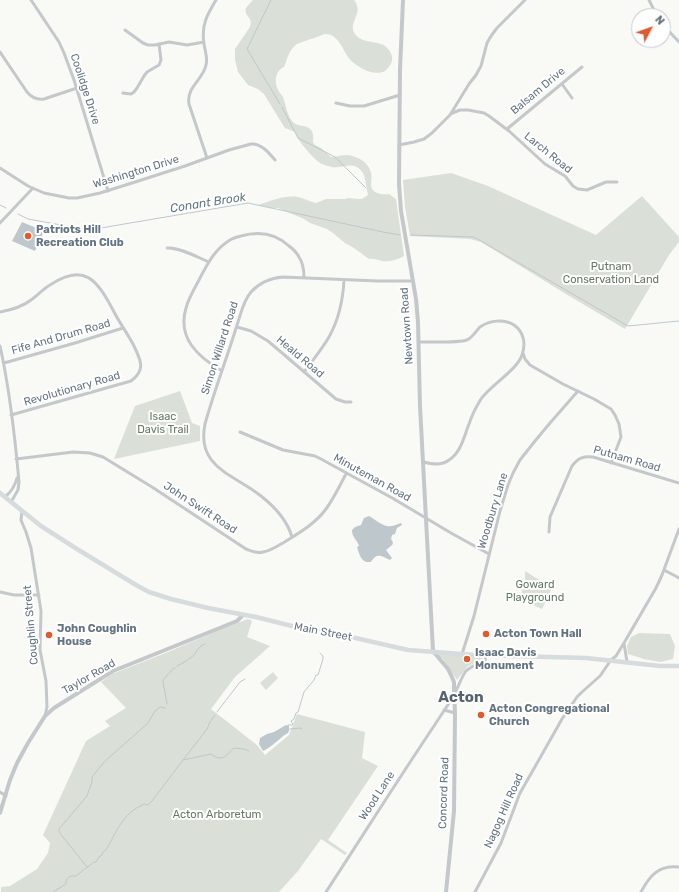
<!DOCTYPE html>
<style>
body{margin:0}
#map{position:relative;width:679px;height:892px;overflow:hidden;background:#f9f9f6;font-family:Rubik,sans-serif}
canvas{display:block}
.north{position:absolute;left:631px;top:8px;width:40px;height:40px;box-sizing:border-box;background:#fff;border:1px solid #c1c7cd;border-radius:50%;rotate:49deg;font-size:11px;font-weight:700;line-height:16px;text-align:center;color:#647481}
.north::after{content:'';display:block;margin:auto;width:14px;height:18px;background:#df5a2f;clip-path:polygon(50% 0,100% 100%,50% 72%,0 100%)}
</style>
<div id="map">
<canvas width="679" height="892"></canvas>
<div class="north">N</div>
</div>
<script>
const g = document.querySelector('canvas').getContext('2d');
g.lineJoin = 'round';
function fill(path, color) { g.fillStyle = color; g.fill(path, 'evenodd'); }
function trace(path, color, width, dash) { g.strokeStyle = color; g.lineWidth = width; g.lineCap = dash ? 'butt' : 'round'; g.setLineDash(dash || []); g.stroke(path); }
function drawText(font, color, halo, rows, align = 'center') {
  g.font = font + ' Rubik,sans-serif'; g.lineWidth = 4; g.setLineDash([]); g.textBaseline = 'middle'; g.strokeStyle = halo; g.fillStyle = color; for (const [text, x, y, turn = 0] of rows) {
    g.save(); g.translate(x, y); g.rotate((+turn || 0) * Math.PI / 180); g.textAlign = isNaN(turn) ? turn : align; if (halo) g.strokeText(text, 0, 0); g.fillText(text, 0, 0); g.restore();
  }
}
fill(new Path2D(`
 M253,0h101c11,13 -7,22 1,34 9,12 26,4 34,16 5,7 4,13 -2,19 -1,1 -3,3 -5,3 -4,2 -11,0 -15,-1 -6,-3 -15,-8 -19,-14 -6,-9 -10,-23 -23,-23 -4,1 -9,4 -14,5 -5,2 -10,3 -14,5 -8,5 -10,16 -13,23 -6,2 -9,10 -8,16 0,5 4,10 7,14 3,8 4,20 11,26 5,4 13,1 17,7 3,4 2,7 2,12l2,3 6,3 10,9c5,0 10,-2 16,-2 10,1 22,7 24,18 1,4 0,8 0,13 2,8 11,9 18,8l7,5 8,57c-7,4 -14,6 -22,5 -5,-1 -8,-3 -13,-2l-15,-11 -9,-5 -12,-10 -6,-4 -17,-6 -6,-4 -26,-11h-7l-13,-3c12,-4 27,-10 40,-8 6,1 12,5 18,6l10,-4h19l3,-1 10,1h4l6,-4c-1,-4 -3,-19 -5,-22 -9,-14 -20,-4 -31,-6 -4,-1 -8,-2 -12,-4 -5,-3 -18,-18 -21,-23 -2,-2 -3,-6 -4,-8l-10,-4 -2,-3 -19,-31 -6,-5 -10,-4 -10,-13 -3,-12v-11l15,-22c4,-10 -7,-11 -4,-19 2,-3 5,-6 7,-8z
 M451,173l37,13 108,49 46,-39 37,41v5l-10,13 -44,74 -59,-35 -85,-52 -11,-3 -60,-3 -5,-29 -2,-27z
 M180,391l12,32 8,3v15l-86,18 21,-53z
 M525,571l27,17 -10,21 -11,-5 -12,-2 6,-22z
 M248,619l4,2 -5,16 23,9 -35,31 -24,32 46,36 8,10 24,-20 8,-21 68,18 -3,26 16,8 -50,74 19,13 -2,2 -24,-16 -23,32 -19,21h-278v-5l9,-1 27,-17 11,-16 2,-10 -7,-8 43,-94 24,-15 -5,-5 21,-13 -25,-26 11,-8 56,-22 58,-25z
 M639,633l31,1 5,12 -2,13 -13,3 -16,-3 -16,-5 -1,-8 4,-9z
 M435,653l48,3v4l-15,6 -11,14 -14,-21z
 M273,672l5,6 -12,12 -6,-7z`), '#dae0d7');
fill(new Path2D(`
 M22,222l22,9 -9,20 -23,-10z
 M369,516c6,3 15,12 22,10 3,0 6,-2 10,-3l1,2 -5,3 -2,6 -3,1 -1,4c5,6 -1,7 -5,11l6,8 -2,2c-9,-4 -13,-8 -19,2h-5c-6,-3 -7,-9 -9,-15l2,-1c-2,-7 -7,-8 -7,-16l3,-3 6,-2 3,-7z
 M286,725l3,1c0,3 1,4 -1,7 -2,1 -4,2 -6,4 -6,5 -12,11 -19,14l-4,-7 1,-6 7,-4 7,-2z`), '#bec8cc');
trace(new Path2D(`
 M271,0l-24,49 33,55
 M282,107l16,31 37,19 31,31
 M0,205l6,3
 M18,214l10,5 61,11 159,-27 135,29 17,3
 M411,235l63,2 154,89 51,-5
 M177,666c6,-3 13,-7 18,-12 3,-5 4,-8 10,-10
 M173,669l2,-1
 M167,704l-4,-22v-2l9,-10
 M217,712l23,-30 5,-3
 M288,726v-1h4l1,-1 -2,-3 3,-2 2,-6 2,-1 6,-20 10,-12 2,-5h2l5,-16v-3l-3,-3
 M290,729l11,-1 1,1
 M183,760l24,-31 3,-7 5,-7
 M87,867l-28,-35v-3l28,-33 5,-14v-5l12,-15 44,-39 7,-12 5,-4 5,1
 M53,892l13,-8c-1,-6 5,-9 10,-8l18,-14h2l3,-5 3,-2 1,-3 3,-2c11,-19 16,-36 38,-46l4,1 4,-4 31,-41 28,-6c12,8 13,3 23,-6l10,1 5,2`), '#bec8cc', 1);
trace(new Path2D(`
 M31,0l28,42 5,11 10,27 34,111
 M649,0l8,16
 M663,25l16,17
 M125,30l18,13 5,2h7l14,-3 18,3 17,-3
 M0,52l27,40c5,6 10,8 17,7l33,-11
 M562,84l10,14
 M123,93l8,1 3,-2 3,-4 7,-12 3,-4 12,-7 2,-5 -2,-16
 M336,103l14,3h14l36,-11
 M451,114l4,-2 5,-2h8l16,3 5,3 20,15 36,33 20,12 8,10 5,3 9,1 19,-8h11
 M507,129l75,-62
 M399,145l15,-3 10,-3 8,-6 18,-18 19,-31 7,-9 5,-9 6,-23 4,-7 6,-8 28,-28
 M207,158l-18,-54c-3,-17 14,-24 17,-39 2,-7 -1,-14 -2,-21 -3,-19 3,-29 12,-44
 M0,168l28,18 16,7 25,5h8l23,-5 32,-10 53,-17 44,-16 22,-6c10,-1 18,9 24,16
 M0,223l33,-35
 M167,248c12,-1 30,9 42,14
 M0,312c11,-2 22,-5 31,-12 7,-5 12,-11 19,-15 34,-23 47,-5 63,25 6,12 14,23 20,34 7,15 14,25 -2,37l-120,34
 M237,327l14,4 17,10 68,58 9,3h6
 M419,342c11,0 39,1 48,-2 6,-3 9,-9 13,-13 10,-7 24,-8 34,-2 10,7 12,19 8,30 -5,15 -31,30 -41,44 -5,8 -9,16 -12,25 -5,12 -8,29 -20,36 -8,6 -17,4 -26,2
 M0,346c10,45 15,91 19,136l-1,8 -7,12
 M523,353l2,6 5,6 33,19 31,15 17,10 4,6 4,9 2,13 -10,26
 M4,363l71,-20 48,-15
 M222,371c-24,-14 -45,-33 -36,-63 3,-11 9,-20 14,-30 8,-15 15,-29 30,-38 3,-2 7,-3 11,-4 18,-5 34,-3 48,10 4,3 8,7 10,11 4,6 5,14 5,21
 M304,372c9,-12 18,-23 25,-35 10,-18 14,-37 15,-57
 M240,432l43,18 32,6 6,3 73,40 57,34 38,21
 M16,459l57,-7 17,1 13,4 49,30 94,62c5,2 11,5 17,3 7,-1 14,-6 20,-9 16,-10 32,-19 43,-34 8,-11 14,-24 20,-35
 M5,497c6,-5 10,-11 12,-19
 M22,511l-1,9 5,12 5,16 10,63 -1,39 6,31 1,26 -2,9
 M549,532l1,-15 22,-51c6,-8 11,-10 21,-9l86,26
 M292,537c-5,-17 -17,-30 -31,-41 -27,-22 -65,-28 -56,-72 9,-33 22,-66 32,-99 4,-11 6,-24 14,-33 9,-10 20,-14 32,-15l95,4h35
 M664,570l15,8
 M0,592l14,3h25
 M624,643l3,19
 M462,654l12,-38 26,-105 8,-26 5,-12 7,-13 15,-19 15,-18 28,-32
 M444,710l11,3
 M0,792l6,4
 M326,892c36,-55 71,-111 108,-166 7,-11 15,-22 21,-33 4,-8 6,-15 11,-22 5,-5 12,-7 19,-10l1,-6
 M475,892l26,-49 19,-50 16,-28 26,-46 15,-22 5,-5 18,-16 11,-16 5,-4 8,-13 32,-55 6,-13 17,-46
 M641,892c9,-17 18,-27 38,-25`), '#c4c8cb', 3);
trace(new Path2D(`
 M403,0l-3,70 -1,114 2,27 15,88 2,23 2,84 13,245 15,18 3,6 3,7v7l1,24 -1,98 -8,81
 M0,813l10,-33 7,-17 11,-20 17,-27 9,-8 59,-37 124,-50 6,-6`), '#c4c8cb', 4);
trace(new Path2D(`
 M0,493l41,33 36,23 59,36 13,7 22,7 37,9 48,9 48,12 34,5 70,16 67,5 111,3 74,8h19`), '#d6dbde', 4.5);
for (const [x, y, r, color] of [
 [28,236,4,"#df5a2f"],
 [486,634,4,"#df5a2f"],
 [49,635,4,"#df5a2f"],
 [467,659,4,"#df5a2f"],
 [481,715,4,"#df5a2f"]
]) { const dot = new Path2D(); dot.arc(x, y, r, 0, 2 * Math.PI); g.fillStyle = color; g.fill(dot); trace(dot, '#fff', 1.5); }
drawText('11px', '#647481', '#fff', [
 ["Coolidge Drive",85,89,72],
 ["Balsam Drive",538,91,-40],
 ["Larch Road",548,153,39],
 ["Washington Drive",136,172,-17],
 ["Newtown Road",407,326,-94],
 ["Fife And Drum Road",61,337,-16],
 ["Simon Willard Road",220,348,-72],
 ["Heald Road",300,357,40],
 ["Revolutionary Road",72,389,-16],
 ["Putnam Road",627,459,16],
 ["Minuteman Road",372,478,29],
 ["John Swift Road",200,508,33],
 ["Woodbury Lane",493,511,-73],
 ["Coughlin Street",31,625,-95],
 ["Main Street",323,632,11],
 ["Taylor Road",89,677,-30],
 ["Concord Road",444,793,-88],
 ["Wood Lane",377,796,-57],
 ["Nagog Hill Road",504,811,-66]
]);
drawText('bold 11px', '#647481', '#fff', [
 ["Patriots Hill",36,230],
 ["Recreation Club",36,243],
 ["John Coughlin",57,629],
 ["House",57,642],
 ["Acton Town Hall",494,634],
 ["Isaac Davis",475,653],
 ["Monument",475,666],
 ["Acton Congregational",489,709],
 ["Church",489,722]
], 'left');
drawText('11px', '#667963', '#fff', [
 ["Putnam",611,267],
 ["Conservation Land",611,280],
 ["Isaac",163,417],
 ["Davis Trail",163,430],
 ["Goward",535,585],
 ["Playground",535,598],
 ["Acton Arboretum",217,815]
]);
drawText('italic 12px', '#647982', '#fff', [
 ["Conant Brook",208,203,-9]
]);
drawText('bold 15px', '#56626c', '#fff', [
 ["Acton",461,698]
]);
</script>
